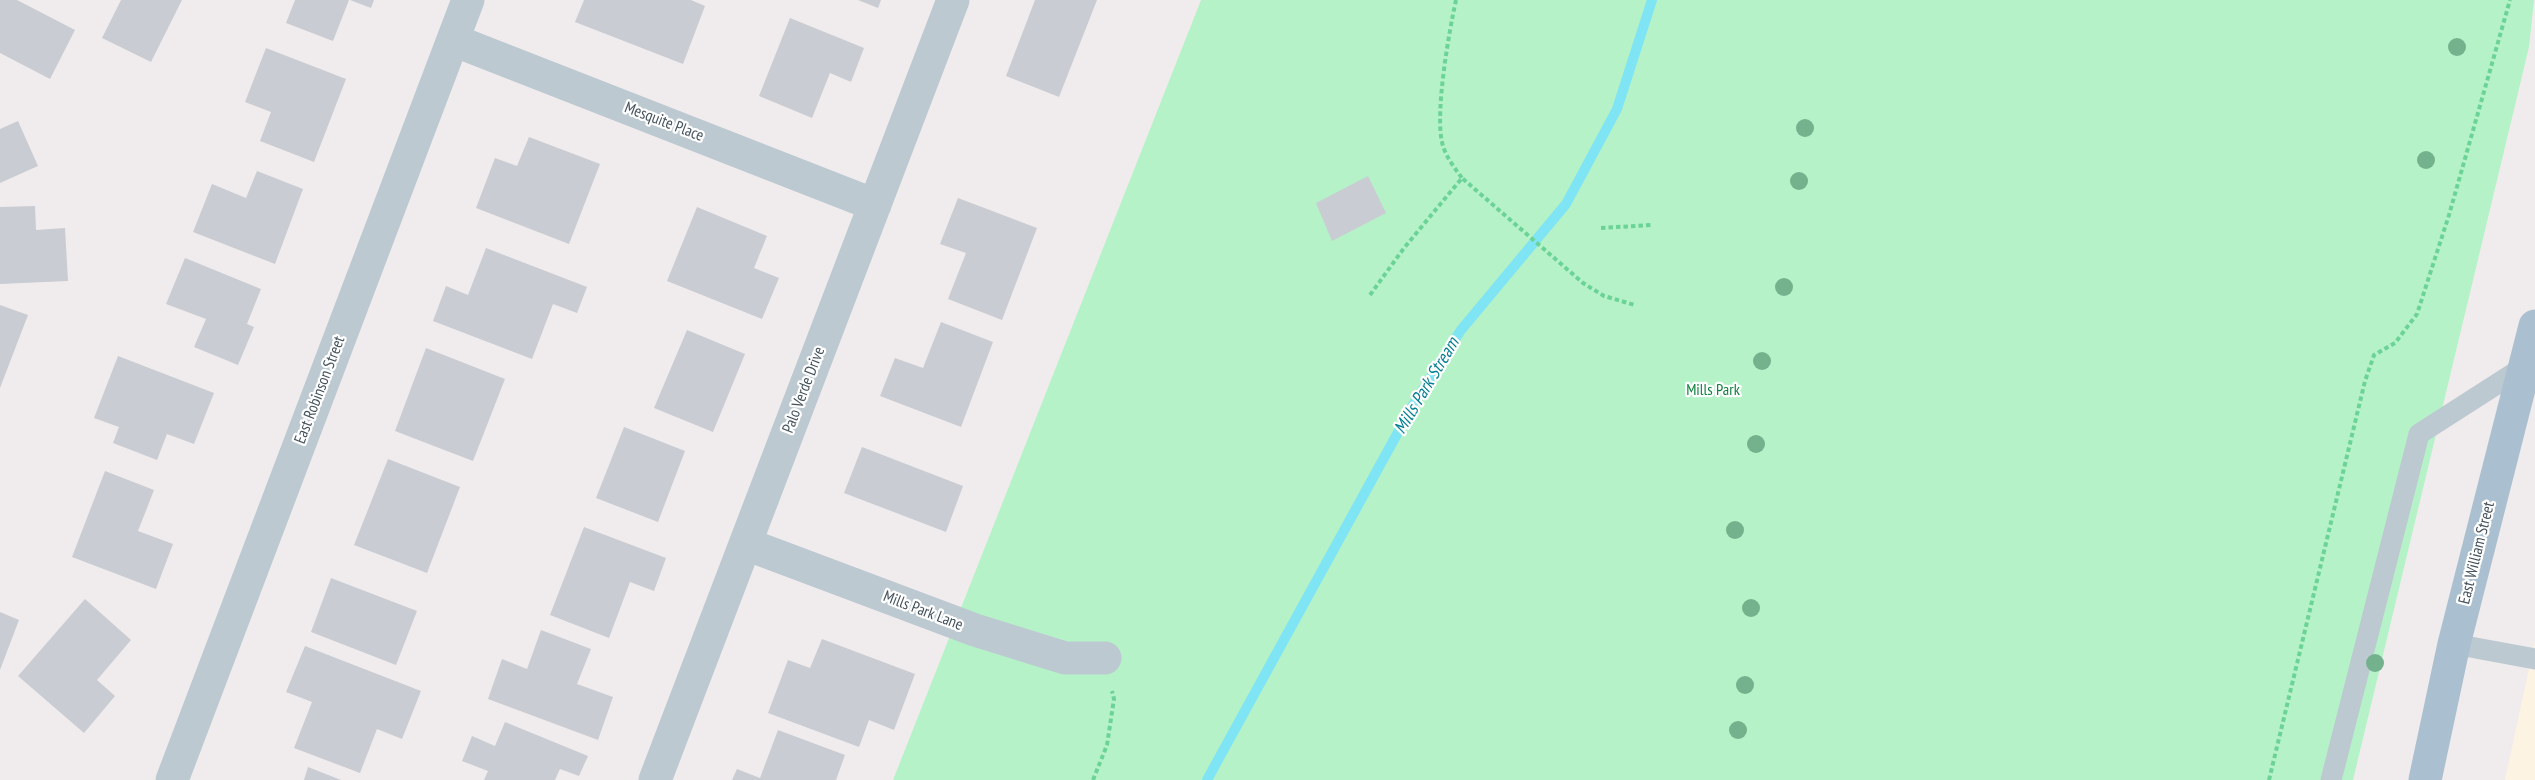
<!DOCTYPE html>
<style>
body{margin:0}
canvas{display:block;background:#f0eced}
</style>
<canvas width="2535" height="780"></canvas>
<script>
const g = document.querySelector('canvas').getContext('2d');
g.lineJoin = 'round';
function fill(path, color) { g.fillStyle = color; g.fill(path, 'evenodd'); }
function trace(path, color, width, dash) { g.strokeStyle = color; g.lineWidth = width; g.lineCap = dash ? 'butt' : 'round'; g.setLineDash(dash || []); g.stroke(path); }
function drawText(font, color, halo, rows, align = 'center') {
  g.font = font + ' "PT Sans Narrow",sans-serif'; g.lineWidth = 4.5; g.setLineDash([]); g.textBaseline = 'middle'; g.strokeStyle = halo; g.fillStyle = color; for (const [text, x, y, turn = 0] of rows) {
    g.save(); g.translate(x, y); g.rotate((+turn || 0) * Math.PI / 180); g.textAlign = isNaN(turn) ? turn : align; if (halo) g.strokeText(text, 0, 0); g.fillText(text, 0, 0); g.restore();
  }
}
fill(new Path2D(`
 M2535,641v139h-30z`), '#fdf3e3');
fill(new Path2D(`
 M1201,0h1333l-5,47 -176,733h-1460z`), '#b6f2c8');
trace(new Path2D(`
 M1207,780l206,-375 48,-75 105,-126 51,-95 35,-109`), '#7fe4f3', 10);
fill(new Path2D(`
 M0,0h17l58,30 -25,49 -50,-26z
 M121,0h61l-31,62 -49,-24z
 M295,0h54l-16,41 -47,-18z
 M350,0h24l-3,8z
 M584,0h107l14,6 -22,58 -108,-42z
 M858,0h23l-3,8z
 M1035,0h62l-38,97 -53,-21z
 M790,18l74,30 -13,34 -21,-9 -18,45 -53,-22z
 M266,48l80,31 -32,83 -54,-21 11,-29 -26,-10z
 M18,121l20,45 -38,17v-54z
 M529,137l71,27 -31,80 -93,-36 19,-50 22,8z
 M257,171l46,18 -28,75 -82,-32 19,-48 34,14z
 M1368,176l18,37 -54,28 -16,-38z
 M958,198l79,30 -35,92 -54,-21 18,-46 -26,-9z
 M35,206l1,24 29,-2 3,53 -68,3v-77z
 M697,207l70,29 -13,32 25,10 -17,41 -95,-38z
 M486,248l101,39 -10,26 -24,-9 -21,55 -99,-38 13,-35 22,9z
 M185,258l76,31 -14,35 7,3 -16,38 -44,-18 12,-28 -40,-15z
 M0,305l28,10 -28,73z
 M941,322l52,20 -32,85 -81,-31 15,-38 28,10z
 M687,330l58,24 -32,78 -59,-24z
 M426,348l79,31 -32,82 -78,-30z
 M118,356l96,37 -20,51 -27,-10 -10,26 -44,-17 6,-16 -25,-9z
 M624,427l61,24 -27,71 -62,-24z
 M862,447l101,39 -17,46 -102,-39z
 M388,459l72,28 -33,86 -73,-28z
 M105,471l49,19 -16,41 35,13 -17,45 -84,-32z
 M584,527l82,31 -12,33 -24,-9 -21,56 -59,-23z
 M331,578l86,33 -21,54 -85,-33z
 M85,599l46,41 -34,40 18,16 -31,37 -66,-57z
 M0,612l19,8 -19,50z
 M541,630l50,19 -14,35 36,13 -15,43 -110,-41 14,-40 25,10z
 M822,639l93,35 -21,56 -25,-10 -10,27 -91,-34 20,-53 22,8z
 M305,646l116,45 -19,48 -25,-10 -17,44 -66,-25 18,-46 -26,-10z
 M505,722l83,34 -9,20 -19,-7 -5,11h-71l4,-9 -26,-10 10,-25 23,10z
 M778,730l67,25 -9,25h-104l5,-11 23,9z
 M308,767l33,13h-37z`), '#c9ccd2');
trace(new Path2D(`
 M1456,0c-7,32 -21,111 -14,142 3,14 12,25 20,36
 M1601,228l50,-3
 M1370,295l34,-47 58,-70 121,105 21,13 31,9
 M1093,780l14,-35 7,-46 -2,-8
 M2269,780l96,-399 9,-26 21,-12 22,-29 32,-99 61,-215`), '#6cd397', 4, [4.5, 3]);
trace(new Path2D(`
 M2454,644l81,15
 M2331,780l88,-346 106,-68`), '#bcc9d1', 21);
trace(new Path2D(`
 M453,40l422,165
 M746,544l229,86 90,28h40
 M655,780l298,-780`), '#bcc9d1', 33);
trace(new Path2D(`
 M172,780l296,-780`), '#bcc9d1', 33);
trace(new Path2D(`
 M2425,780l29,-136 81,-318`), '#aabfcf', 33);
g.fillStyle = '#74b28d';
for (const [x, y] of [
 [2457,47],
 [1805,128],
 [2426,160],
 [1799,181],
 [1784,287],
 [1762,361],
 [1756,444],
 [1735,530],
 [1751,608],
 [2375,663],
 [1745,685],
 [1738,730]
]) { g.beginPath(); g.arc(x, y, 9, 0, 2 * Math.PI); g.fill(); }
drawText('16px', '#44525c', '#fff', [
 ["Mesquite Place",664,122,21],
 ["East Robinson Street",320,390,-69],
 ["Palo Verde Drive",804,390,-69],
 ["East William Street",2477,553,-76],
 ["Mills Park Lane",923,611,21]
]);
drawText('16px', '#0f823f', '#fff', [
 ["Mills Park",1713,390]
]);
drawText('italic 18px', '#047f92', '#fff', [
 ["Mills Park Stream",1427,386,-59]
]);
</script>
